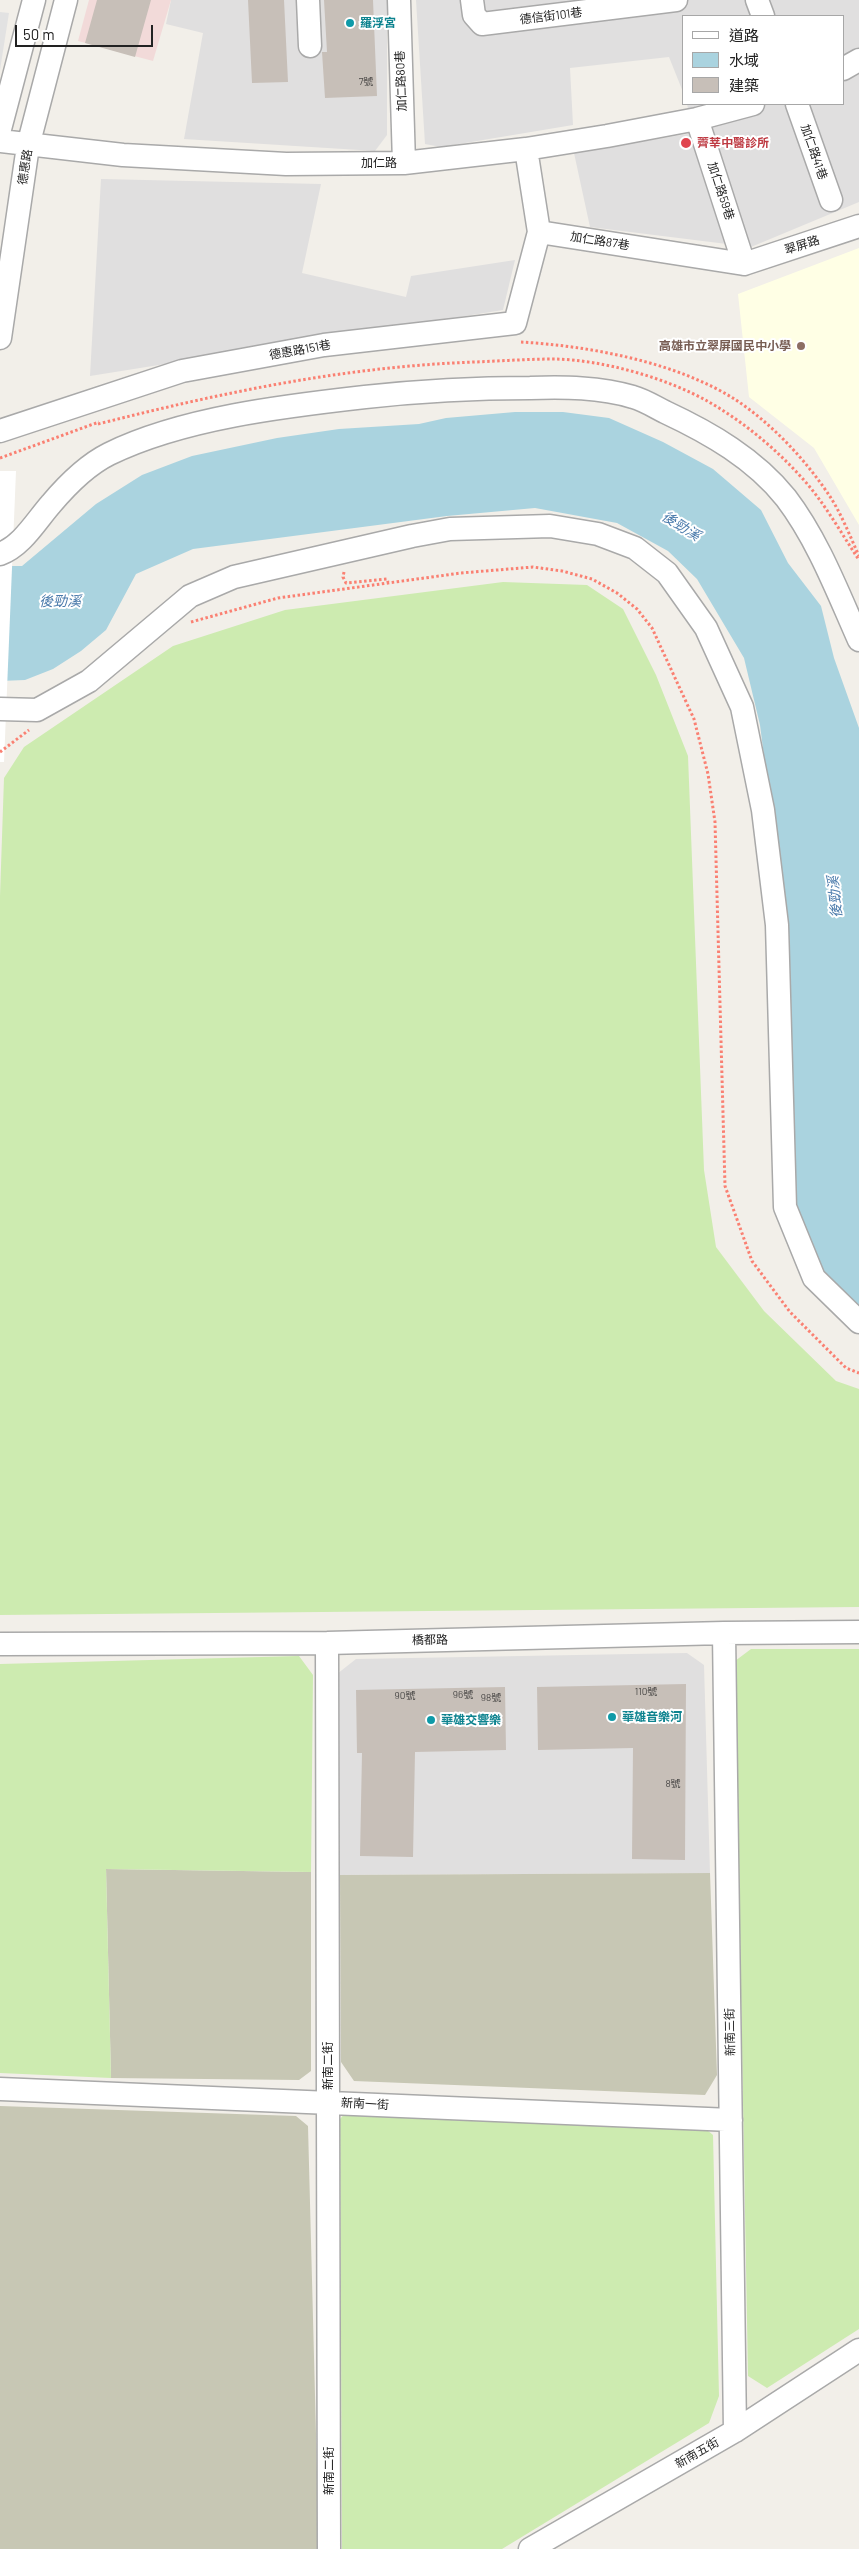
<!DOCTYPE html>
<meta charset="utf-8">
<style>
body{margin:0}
#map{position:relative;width:859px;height:2549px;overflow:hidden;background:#f2efe9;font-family:Barlow,"Noto Sans TC",sans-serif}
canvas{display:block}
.legend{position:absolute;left:682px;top:15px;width:162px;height:90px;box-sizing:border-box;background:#fff;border:1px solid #a7a7a7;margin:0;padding:6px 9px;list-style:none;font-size:15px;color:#222}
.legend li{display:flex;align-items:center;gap:10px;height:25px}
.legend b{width:25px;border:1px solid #a7a7a7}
.scale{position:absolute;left:15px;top:25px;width:138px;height:22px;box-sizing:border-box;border:2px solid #222;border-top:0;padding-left:6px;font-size:15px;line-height:18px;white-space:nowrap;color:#222;-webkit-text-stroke:4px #fff;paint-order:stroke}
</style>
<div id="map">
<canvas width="859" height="2549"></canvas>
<ul class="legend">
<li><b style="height:6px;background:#fff"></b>道路</li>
<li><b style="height:14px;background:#aad3df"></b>水域</li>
<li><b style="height:14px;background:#c7bfb8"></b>建築</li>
</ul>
<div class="scale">50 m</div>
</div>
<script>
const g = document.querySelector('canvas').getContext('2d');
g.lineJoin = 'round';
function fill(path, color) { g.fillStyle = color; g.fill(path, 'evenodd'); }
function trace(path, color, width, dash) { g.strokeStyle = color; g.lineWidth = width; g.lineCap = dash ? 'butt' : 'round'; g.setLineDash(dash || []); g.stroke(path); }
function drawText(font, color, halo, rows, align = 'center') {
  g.font = font + ' Barlow,"Noto Sans TC",sans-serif'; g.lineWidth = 4; g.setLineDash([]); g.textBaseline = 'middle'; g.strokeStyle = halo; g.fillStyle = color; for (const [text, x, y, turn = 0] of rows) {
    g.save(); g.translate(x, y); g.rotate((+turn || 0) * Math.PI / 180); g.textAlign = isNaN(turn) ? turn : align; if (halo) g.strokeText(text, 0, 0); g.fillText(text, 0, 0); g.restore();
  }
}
fill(new Path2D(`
 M171,0h216v135l-12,16 -191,-12 19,-106 -37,-9z
 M416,0h443v202l-108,45 -161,-20 -16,-74 119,-20 -6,-29h156v-88h-160v76l-14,-35 -99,11 3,57 -132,22 -16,-3z
 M101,179l220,5 -19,89 104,24 5,-21 104,-16 -12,50 -413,66z
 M687,1653l17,12 6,208 -370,2 -3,-201 19,-15z`), '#e0dfdf');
fill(new Path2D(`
 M89,0h82l-18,61 -75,-20z`), '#f2dad9');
fill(new Path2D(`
 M859,248v277l-45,-77 -65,-51 -11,-103z`), '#ffffe5');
fill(new Path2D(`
 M106,1869l205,3v199l-12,9 -188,-2z
 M710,1873l7,202 -12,20 -351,-14 -13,-19 -1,-187z
 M0,2106l296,10 12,10 11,423h-319z`), '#c7c7b4');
fill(new Path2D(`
 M503,582l84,3 36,24 33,66 32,81 16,414 12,77 48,64 72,70 23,8v218l-859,8v-719l4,-118 20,-31 149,-101 112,-36z
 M751,1649h108v680l-92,59 -19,-12 -13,-715z
 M299,1656l14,19 -2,197 -205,-3 5,209 -111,-5v-409z
 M347,2111l353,13 13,11 6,261 -10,27 -207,126h-160l-2,-430z`), '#cdebb0');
fill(new Path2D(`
 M0,12l9,1 -9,57z`), '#e2e2e2');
fill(new Path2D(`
 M515,412h48l46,6 54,24 50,27 48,41 27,53 33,43 13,52 25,70v579l-45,-42 -24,-70 -10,-314 -20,-156 -16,-67 -47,-79 -29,-28 -51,-28 -82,-15 -88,8 -254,33 -57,25 -30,56 -25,21 -28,18 -28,11 -25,1v-115h22l74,-62 46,-29 50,-19 85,-18 62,-9 80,-5 27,-6z`), '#aad3df');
fill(new Path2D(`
 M0,471h16l-12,291h-4z`), '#fff');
fill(new Path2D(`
 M97,0h54l-16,57 -50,-14z
 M248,0h36l4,82 -36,1z
 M324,0h49l4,96 -52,2 -3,-46h5z
 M686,1684l-1,176 -53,-1 1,-111 -95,2 -1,-63z
 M505,1687l1,63 -91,2 -2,105 -53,-1 2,-103h-5l-1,-63z`), '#c7bfb8');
const minor = new Path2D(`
 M308,0l2,46
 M399,0l5,163
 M472,0l2,15 8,9 194,-24
 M757,0l6,16
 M843,69l16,-9
 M797,104l34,96
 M697,119l47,145
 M0,129l34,-129
 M0,141l123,14 163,9 118,-1 122,-14 81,-13 90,-17 56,-15
 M526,149l13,83 205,32 115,-38
 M0,338l28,-192 38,-146
 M0,431l182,-60 142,-26 191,-22 24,-91
 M0,554c22,-8 36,-33 51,-50 16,-19 36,-39 58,-50 73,-36 176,-48 256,-57 55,-6 110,-9 165,-9 34,-1 70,-1 103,9 11,3 22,10 32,15 45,21 90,47 121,86 32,42 52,95 73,142
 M0,709l37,1 52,-29 101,-85 44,-19 178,-41 38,-7 100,-3 48,8 37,14 32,25 39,55 36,79 21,103 14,115 8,282 29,71 45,44
 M724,1633l11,798
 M327,1643l2,906
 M0,1644l327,-1 397,-10 135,-1
 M0,2089l731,31
 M530,2549l205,-118 124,-81`);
trace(minor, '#a9a9a9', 25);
trace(new Path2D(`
 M521,342c68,4 156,20 215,58 36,24 68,58 93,95 12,18 21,41 30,61
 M98,424c127,-32 245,-57 376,-62 27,-1 54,-3 81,-3 48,1 112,19 154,43 38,22 72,51 100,84 19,23 34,50 50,74
 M0,458l99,-36
 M344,572l-1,5 3,6 41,-4 1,3
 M191,622l87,-24 183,-25 72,-6 29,4 30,8 25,14 20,16 15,19 42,91 14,55 7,48 10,364 27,75 38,51 56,56 13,5
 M0,752l29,-22`), '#fa8072', 3, [2.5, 2.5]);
trace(minor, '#fff', 22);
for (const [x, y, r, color] of [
 [350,23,5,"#0f9aa8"],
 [686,143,6,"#e0444e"],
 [801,346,5,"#8d6e63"],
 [612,1717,5,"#0f9aa8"],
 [431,1720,5,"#0f9aa8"]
]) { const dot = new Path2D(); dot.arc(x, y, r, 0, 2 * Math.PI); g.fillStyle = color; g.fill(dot); trace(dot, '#fff', 2); }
drawText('10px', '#4b4948', null, [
 ["7號",366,82],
 ["110號",646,1692],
 ["96號",463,1695],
 ["90號",405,1696],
 ["98號",491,1698],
 ["8號",673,1784]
]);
drawText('12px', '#222', '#fff', [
 ["德信街101巷",551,16,-7],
 ["加仁路80巷",401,81,-92],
 ["加仁路41巷",814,152,71],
 ["加仁路",379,163],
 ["德惠路",25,167,-81],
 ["加仁路59巷",721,191,72],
 ["加仁路87巷",600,241,9],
 ["翠屏路",802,245,-18],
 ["德惠路151巷",300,350,-10],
 ["橋都路",430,1640,-1],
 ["新南三街",730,2032,-91],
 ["新南二街",328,2066,-90],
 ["新南一街",365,2104,3],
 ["新南五街",697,2453,-30],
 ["新南二街",329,2471,-90]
]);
drawText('bold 12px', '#0d838f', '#fff', [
 ["羅浮宮",360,23],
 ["華雄音樂河",622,1717],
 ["華雄交響樂",441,1720]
], 'left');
drawText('bold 12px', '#be3a42', '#fff', [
 ["薺莘中醫診所",697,143]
], 'left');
drawText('bold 12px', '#785e54', '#fff', [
 ["高雄市立翠屏國民中小學",791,346]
], 'right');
drawText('italic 14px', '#4a7aab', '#fff', [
 ["後勁溪",681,526,32],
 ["後勁溪",60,601],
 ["後勁溪",835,897,-96]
]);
</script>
